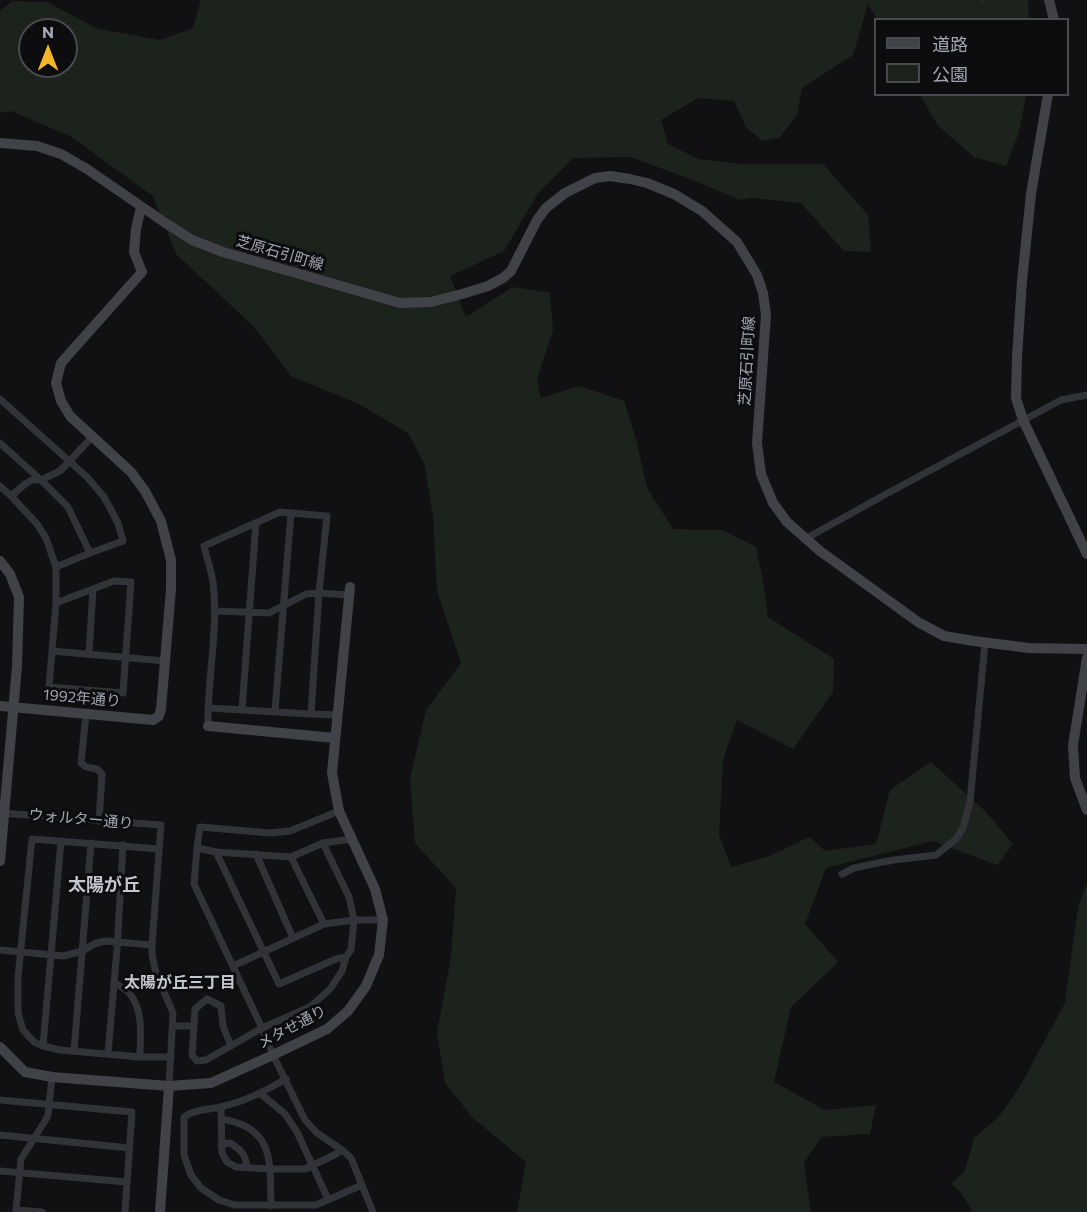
<!DOCTYPE html>
<meta charset="utf-8">
<style>
body{margin:0}
#map{position:relative;width:1087px;height:1212px;overflow:hidden;background:#111113;font-family:Commissioner,"Noto Sans JP",sans-serif}
canvas{display:block}
.legend{position:absolute;left:874px;top:18px;width:195px;height:78px;box-sizing:border-box;background:#0d0c0e;border:2px solid #494a50;margin:0;padding:8px 10px;list-style:none;font-size:18px;color:#a3a7b4}
.legend li{display:flex;align-items:center;gap:12px;height:30px}
.legend b{width:30px;border:2px solid #494a50}
.north{position:absolute;left:18px;top:18px;width:60px;height:60px;box-sizing:border-box;background:#0d0c0e;border:2px solid #494a50;border-radius:50%;rotate:0deg;font-size:16px;font-weight:700;line-height:24px;text-align:center;color:#a3a7b4}
.north::after{content:'';display:block;margin:auto;width:21px;height:27px;background:#f2b62b;clip-path:polygon(50% 0,100% 100%,50% 72%,0 100%)}
</style>
<div id="map">
<canvas width="1087" height="1212"></canvas>
<ul class="legend">
<li><b style="height:8px;background:#404248"></b>道路</li>
<li><b style="height:16px;background:#1c231d"></b>公園</li>
</ul>
<div class="north">N</div>
</div>
<script>
const g = document.querySelector('canvas').getContext('2d');
g.lineJoin = 'round';
function fill(path, color) { g.fillStyle = color; g.fill(path, 'evenodd'); }
function trace(path, color, width, dash) { g.strokeStyle = color; g.lineWidth = width; g.lineCap = dash ? 'butt' : 'round'; g.setLineDash(dash || []); g.stroke(path); }
function drawText(font, color, halo, rows, align = 'center') {
  g.font = font + ' Commissioner,"Noto Sans JP",sans-serif'; g.lineWidth = 6; g.setLineDash([]); g.textBaseline = 'middle'; g.strokeStyle = halo; g.fillStyle = color; for (const [text, x, y, turn = 0] of rows) {
    g.save(); g.translate(x, y); g.rotate((+turn || 0) * Math.PI / 180); g.textAlign = isNaN(turn) ? turn : align; if (halo) g.strokeText(text, 0, 0); g.fillText(text, 0, 0); g.restore();
  }
}
fill(new Path2D(`
 M201,0h828l-1,4 1,16 -152,-1 -9,-15 -15,51 -51,33 -5,27 -18,23 -17,3 -16,-14 -12,-26 -36,-3 -37,22 7,24 30,15 43,5h82l45,51 3,37 -27,-1 -43,-48 -50,-5 -11,2 -50,-21 -60,-22 -57,1 -36,37 -33,56 -54,25 16,41 47,-30 37,6 3,37 -16,49 4,19 38,-12 45,15 12,38 11,49 26,41 50,1 33,17 7,34 5,36 66,42 -1,33 -40,57 -56,-29 -14,40 -4,75 12,32 39,-11 39,-19 16,14 51,-7 14,-54 41,-28 55,50 27,32 -16,21 -64,-24 -107,27 -21,56 33,38 -47,45 -17,75 51,28 51,-5 -6,29 -49,3 -17,26 6,43 2,6h-295l9,-50 -53,-44 -28,-35 -8,-51 14,-75 5,-69 -41,-45 -5,-65 16,-68 35,-47 -24,-72 -4,-75 -9,-53 -16,-30 -49,-29 -68,-28 -37,-49 -78,-73 -23,-58 -83,-60 -59,-25 -11,2v-102l12,-10 35,1 51,27 62,11 33,-12zM30,30h36v36h-36z
 M920,95h106l-7,37 -13,34 -32,-9 -36,-31z
 M1087,883v329h-114l-14,-22 -8,-6 14,-13 9,-33 24,-20 21,-30 46,-85 13,-96z`), '#1c231d');
trace(new Path2D(`
 M981,0l2,2`), '#282f36', 1.5);
trace(new Path2D(`
 M0,399l87,78 17,20 14,26 5,18 -33,12
 M0,443l41,37 19,-9 32,-34
 M32,480h9l27,27 22,46 -34,14 -10,-29 -9,-14 -26,-28 14,-12z
 M0,486l11,10
 M805,539l83,-46 173,-93 26,-5
 M56,603l58,-22 17,1 -8,111 -74,-6 7,-84v-36
 M214,611l55,2 37,-19 13,-1 29,2
 M52,651l113,10
 M89,654l4,-65
 M208,708l103,6 8,-121 8,-77 -47,-4 -76,34c3,12 7,24 9,36 6,46 -6,97 -5,144
 M242,709l14,-186
 M275,711l16,-198
 M86,714l-5,49 5,4 11,2 5,5 -3,47
 M311,714l27,1
 M339,811l-49,20 -20,2 -70,-6 -3,21 -3,36 68,144 11,27 32,65 12,13 25,17 9,8 22,54
 M1,813l160,12 -9,120v10l4,18 17,40 -4,73
 M197,848l19,4 75,5 32,-14 30,-4
 M159,849l-127,-10 -14,138v36l5,17 11,12 9,4 17,4 80,7h31
 M216,852l63,132 57,-25 10,-2
 M256,854l37,84
 M291,857l33,67
 M842,874l12,-6 19,-4 21,-4 42,-5 20,-16 7,-11 7,-26 15,-159
 M0,950l63,6 20,-5 11,-7 11,-3 47,4
 M233,966l91,-42 30,-4h29
 M114,982c5,4 12,7 16,12 14,18 10,42 10,63
 M174,1026h19
 M43,1046l18,-205
 M231,1046l-8,-20 -2,-20 -14,-7 -12,10 -3,46 5,6 9,-1 56,-32 48,-21 20,-18 12,-18 4,-14 5,-7 3,-30 -5,-23 -26,-54
 M74,1051l17,-208
 M108,1054l9,-105 6,-104
 M286,1079c-21,12 -42,23 -66,28 -12,3 -25,2 -36,10v38l7,20 10,13 18,12 16,5h81l46,-20
 M261,1094l24,20 12,18 31,67
 M0,1100l132,12 -7,100
 M221,1107l1,46 5,9 9,5 34,2h35l31,-15 6,-4
 M221,1119c54,8 49,43 50,87
 M0,1135l130,13
 M221,1144l9,-1c11,7 15,10 17,24
 M0,1171l127,11
 M42,1212l-26,-2 5,-51 24,-38 3,-6 4,-38`), '#323338', 7);
trace(new Path2D(`
 M1049,0l5,20
 M1048,94l-17,100 -9,87 -5,76 -1,41 7,22 64,134
 M0,143l37,3 24,8 26,15 77,53 28,18 31,12 177,51 31,-1 31,-8 26,-8 15,-8 8,-7 26,-51 9,-12 19,-15 30,-15 15,-2 20,3 17,4 27,11 28,17 35,31 20,33 6,18 3,22 -9,128 4,31 12,29 14,19 33,29 98,71 26,14 30,5 55,7 58,1
 M0,561l10,13 9,23 -2,69 -17,195
 M1087,658l-14,87 2,33 12,32
 M0,706l153,14 6,-4 2,-7 10,-120v-29l-10,-39 -16,-30 -14,-19 -61,-56 -9,-15 -5,-18 5,-20 81,-91 -8,-20 2,-23 5,-22
 M208,726l127,12
 M0,1047l25,25 27,5 117,9 42,-3 62,-28 54,-26 21,-18 18,-25 13,-31 4,-35 -8,-31 -36,-78 -7,-38 18,-186
 M160,1212l9,-126`), '#404248', 10);
drawText('15px', '#a3a7b4', '#0d0c0e', [
 ["芝原石引町線",280,253,16],
 ["芝原石引町線",747,361,-87],
 ["1992年通り",82,698,5],
 ["ウォルター通り",81,819,5],
 ["メタせ通り",292,1027,-28]
]);
drawText('bold 16px', '#c4c6d0', '#0d0c0e', [
 ["太陽が丘三丁目",180,983]
]);
drawText('bold 18px', '#c4c6d0', '#0d0c0e', [
 ["太陽が丘",104,885]
]);
</script>
